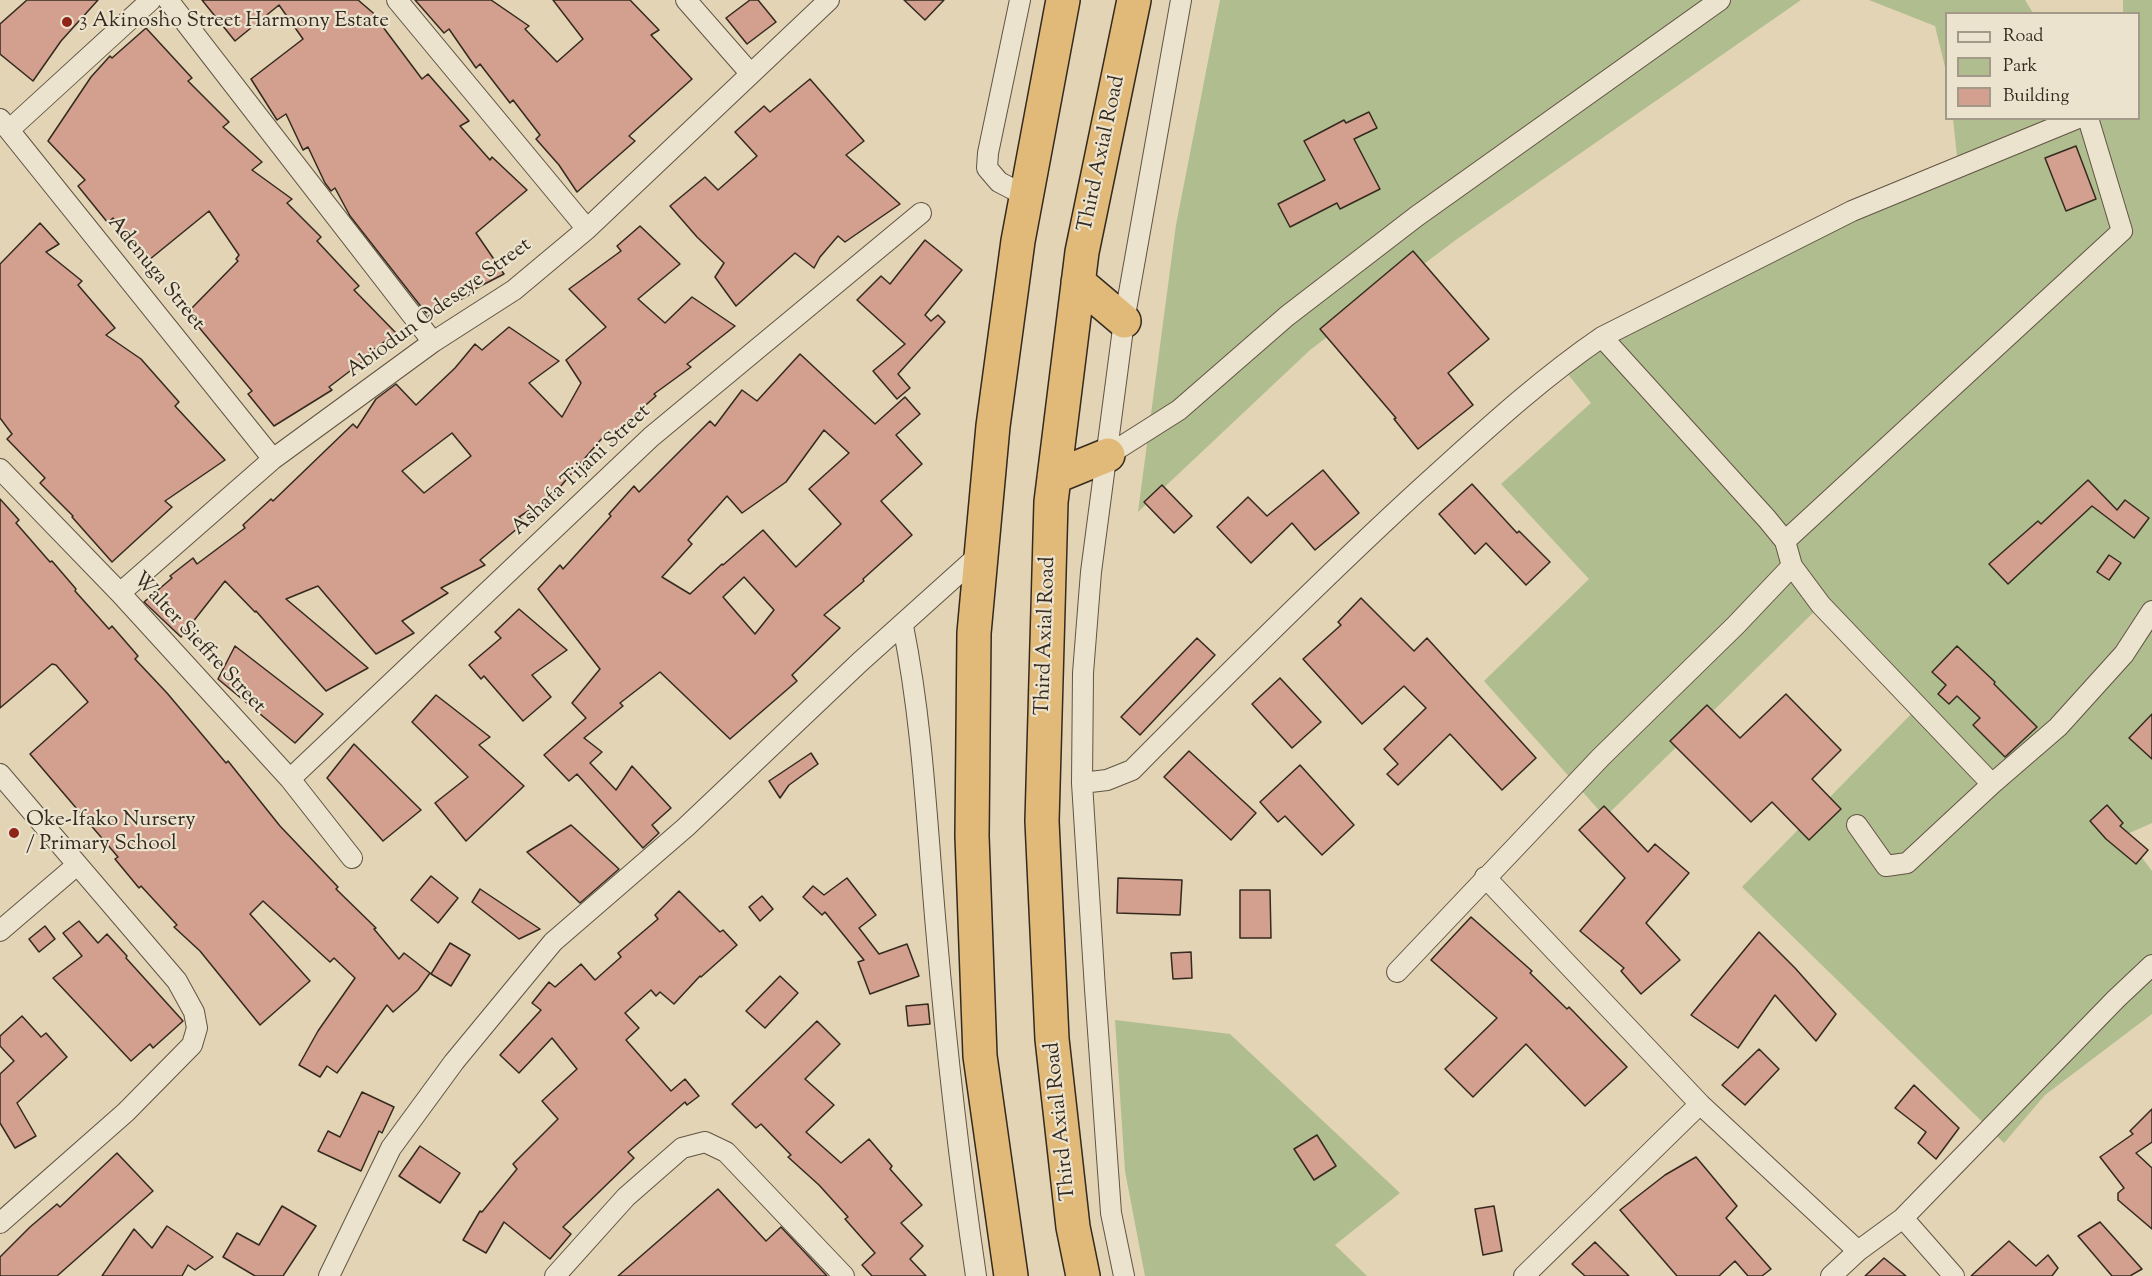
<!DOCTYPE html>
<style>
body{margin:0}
#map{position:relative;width:2152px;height:1276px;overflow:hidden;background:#e2d4b4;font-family:"Sorts Mill Goudy",serif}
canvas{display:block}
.legend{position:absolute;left:1945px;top:12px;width:195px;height:108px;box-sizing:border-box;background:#ece3ce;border:2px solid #a29988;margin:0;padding:8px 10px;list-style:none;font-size:18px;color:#342a1f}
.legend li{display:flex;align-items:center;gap:12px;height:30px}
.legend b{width:30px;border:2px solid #a29988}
</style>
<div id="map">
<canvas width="2152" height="1276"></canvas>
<ul class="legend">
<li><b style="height:8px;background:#ece3ce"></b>Road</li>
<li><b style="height:16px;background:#b0bd8f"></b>Park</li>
<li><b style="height:16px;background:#d39f8e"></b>Building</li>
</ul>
</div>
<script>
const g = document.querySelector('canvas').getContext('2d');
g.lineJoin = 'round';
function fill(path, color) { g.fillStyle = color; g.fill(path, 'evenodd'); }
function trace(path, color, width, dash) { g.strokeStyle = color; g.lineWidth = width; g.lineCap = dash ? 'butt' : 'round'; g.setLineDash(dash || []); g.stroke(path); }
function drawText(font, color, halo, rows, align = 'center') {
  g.font = font + ' "Sorts Mill Goudy",serif'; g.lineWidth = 4.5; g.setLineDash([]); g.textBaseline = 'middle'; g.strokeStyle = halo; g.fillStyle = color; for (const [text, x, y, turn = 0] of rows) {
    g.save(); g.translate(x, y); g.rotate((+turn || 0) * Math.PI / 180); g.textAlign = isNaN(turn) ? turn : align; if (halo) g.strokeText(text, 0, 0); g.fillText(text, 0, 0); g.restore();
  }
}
fill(new Path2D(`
 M1220,0h581l-344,239 -147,111 -172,162 38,-287z
 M1869,0h156l8,13 -87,1v57l-11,-45z
 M2123,0h29v823l-27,12 27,36v143l-107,81 -41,48 -262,-256 176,-180 -97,-102 -216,212 -121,-136 105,-102 -88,-95 90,-81 -24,-30c120,-84 259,-145 391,-208l-5,-46 185,-1v-104l-15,-1z
 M1115,1020l115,14 170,159 -65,52 32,31h-222l-20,-105z`), '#b0bd8f');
const building = new Path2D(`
 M27,0h71l-37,41 -28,40 -33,-27v-30z
 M202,0h156l28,24 -3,3 39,52 6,-5 41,47 -9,5 30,34 2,-3 35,33 -51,43 28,41 -37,19 2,2 -40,21 9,-13 -12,10 -76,-97 -15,-28 -4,3 -6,-8 -17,-36 -5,3 -17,-36 -9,6 -26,-41 52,-40 -24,-34 -44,36z
 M415,0h76l38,26 -4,3 32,33 26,-23 -30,-39h77l29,30 -8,5 41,44 -63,57 6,5 -58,51 -18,-27 -23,-26 4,-4 -27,-35 -3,3 -30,-39 -4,4 -27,-39 -5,4z
 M750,0h8l18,22 -29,22 -21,-26z
 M904,0h40l-19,20z
 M146,28l46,50 -4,3 41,41 -6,5 39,35 -10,8 40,29 -5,4 34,34 -4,4 42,45 -5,4 42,43 -27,20 2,2 -42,32 3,3 -58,36 -26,-32 4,-3 -65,-78 51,-52 -2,-2 3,-4 -30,-44 -65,53 -31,-46 -5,5 -30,-37 7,-6 -37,-39 43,-64 19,-21 2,2z
 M810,79l54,62 -18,14 54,49 -55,38 -7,-6 -18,21 -6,11 -19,-15 -59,53 -21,-29 9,-14 -27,-26 -27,-31 35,-29 13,13 39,-34 -22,-24 29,-26 6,6z
 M1369,112l8,16 -23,11 26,50 -40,20 -3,-6 -47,24 -12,-23 47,-24 -21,-39 40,-21 2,3z
 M2076,146l20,53 -30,12 -21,-53z
 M40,223l19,21 -13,8 36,29 -4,4 37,43 -9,7 35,24 38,43 -4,4 50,54 -60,41 7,6 -60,55 -40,-45 1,-1 -33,-33 5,-5 -38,-39 5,-5 -12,-16v-154z
 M640,226l40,38 -42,35 27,24 27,-26 43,29 -48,38 4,3 -37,27 2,2 -26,23 -19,23 -7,-6 -50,58 -35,23 6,5 -45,38 5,5 -44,23 7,5 -46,28 12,12 -38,21 -58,-68 -32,13 82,69 -42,23 -70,-80 -1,1 -30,-31 -44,56 -37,-35 28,-24 -2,-2 23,-18 4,6 48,-36 -2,-3 28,-26 2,2 80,-77 4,4 19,-29 20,-15 20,21 39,-37 20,-24 7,6 27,-23 50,34 -30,22 33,34 19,-34 -15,-23 40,-33 -37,-38 52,-38 -4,-5zM452,433l19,23 -47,37 -22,-22z
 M925,240l37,30 -37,45 6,6 7,-6 7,7 -47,52 12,14 -13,11 -24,-28 32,-27 -48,-44 24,-24 9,8z
 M1413,251l76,88 -41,34 25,32 -55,44 -24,-30 2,-1 -76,-89z
 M800,354l75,70 30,-27 15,17 -24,21 26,29 -41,37 31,34 -49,44 1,2 -40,34 16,13 -48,47 5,6 -67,58 -70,-67 -40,31 3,3 -39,32 18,14 -12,11 26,27 16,-24 39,42 -19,17 7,8 -16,15 -66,-74 -8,7 -25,-26 42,-37 -14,-15 28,-34 -62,-80 22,-24 3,4 48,-53 -2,-2 25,-28 5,6 71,-71 5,5 27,-36 15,11zM824,430l25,23 -40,36 32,35 -45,43 -33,-37 -40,35 -1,-1 -32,30 -28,-17 30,-33 -4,-4 39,-44 15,17 44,-31zM744,577l30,33 -19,24 -32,-37z
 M1323,470l36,43 -44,37 -23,-27 -41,40 -34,-36 31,-30 19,19z
 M2088,480l29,30 8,-10 24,18 -15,20 -42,-32 -84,78 -19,-20 49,-43 3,3z
 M1472,484l45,49 2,-2 31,31 -24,23 -40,-42 -11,11 -36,-40z
 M1162,485l30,31 -18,17 -30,-31z
 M0,499l19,21 -3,3 34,39 2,-1 24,28 -1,2 34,38 3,-3 26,30 -3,3 32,34 59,70 2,-2 52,65 58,61 -2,2 40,39 -2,1 25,30 5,-6 26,20 -12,17 -25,22 -6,-7 -50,68 -10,-7 -7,11 -21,-12 19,-34 37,-53 -21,-20 -4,4 -67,-61 -13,13 60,67 -50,44 -60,-74 -26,-24 3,-2 -36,-39 -2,2 -24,-29 3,-2 -88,-103 58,-52 -32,-37 -4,-1 -52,44z
 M2109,555l12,8 -12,17 -12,-8z
 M1361,598l53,53 13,-13 109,120 -34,32 -52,-56 -52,51 -11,-11 11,-10 -14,-15 42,-41 -22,-22 -42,38 -59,-65 38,-34 -3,-3z
 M519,609l48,41 -35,25 19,22 -28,24 -39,-45 -3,3 -12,-14 32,-27 -6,-6z
 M1197,638l18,17 -75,80 -19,-18z
 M235,646l88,68 -28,29 -77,-64z
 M1957,646l38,36 -1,2 43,43 -32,30 -32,-32 7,-7 -23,-22 -8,8 -11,-10 8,-9 -14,-13z
 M1280,678l41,44 -29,26 -40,-44z
 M1786,694l55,56 -29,29 29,30 -32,31 -37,-38 -21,20 -81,-81 37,-36 33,33z
 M436,695l54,42 -11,8 45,41 -58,55 -31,-38 33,-26 -56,-55z
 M2152,714v45l-23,-21z
 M354,744l67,66 -38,31 -56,-63z
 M1189,751l67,62 -25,27 -67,-63z
 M811,753l7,11 -29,21 -9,13 -11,-17z
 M1300,765l54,60 -32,30 -37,-39 -7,6 -18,-20z
 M2107,805l16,18 -3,3 28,24 -12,14 -30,-25 -16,-18z
 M1604,806l44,46 7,-8 34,29 -43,50 34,37 -39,34 -20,-23 3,-3 -44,-37 45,-53 -46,-48z
 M571,825l48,44 -39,34 -53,-51z
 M431,876l27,22 -20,25 -27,-23z
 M847,878l29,37 -17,13 20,26 28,-10 12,32 -49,18 -12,-32 6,-2 -39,-48 -3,3 -19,-18 10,-11 11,9z
 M1118,878l64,2 -2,35 -63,-2z
 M480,889l60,40 -21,10 -47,-37z
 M1240,890h30l1,48h-31z
 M679,891l41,41 3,-2 14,15 -36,32 -1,-1 -26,28 -14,-12 -4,4 -5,-6 -26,23 14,15 -13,12 45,51 14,-12 14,17 -12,9 -2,-3 -57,50 6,6 -71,69 8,7 -21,25 -46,-37 -18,31 -23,-13 17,-29 2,1 35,-43 -4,-5 45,-45 -16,-18 35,-32 -25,-31 -33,35 -19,-18 41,-45 -9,-7 17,-21 6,5 26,-23 14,16 26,-23 -3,-4 40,-34 -3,-4z
 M762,896l11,13 -13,12 -11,-14z
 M1471,917l61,54 -2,2 37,36 2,-2 58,60 -42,39 -59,-62 -53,53 -28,-28 52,-51 -66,-58z
 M79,921l19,22 9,-9 20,22 -1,2 57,63 -30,27 -3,-4 -19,17 -78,-83 29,-22 -19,-23z
 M45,926l10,13 -16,13 -10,-13z
 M1759,932l36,36 41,46 -20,27 -41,-46 -37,53 -47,-33z
 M450,943l20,12 -19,31 -20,-12z
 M1191,952l1,26 -19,1 -2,-26z
 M780,976l18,17 -33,35 -19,-17z
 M928,1004l2,20 -22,2 -2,-20z
 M22,1016l19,21 5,-4 21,24 -50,46 19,33 -21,12 -15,-25v-49l14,-13 -14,-15v-10z
 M817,1021l23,23 -35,35 29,26 -28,27 35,31 28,-24 23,27 -2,3 32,36 -21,18 22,23 -13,13 16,17h-54l-10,-11 13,-12 -30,-34 3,-2 -29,-32 -31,-28 3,-2 -30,-31 -5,4 -24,-24z
 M1759,1049l20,20 -34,36 -23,-20z
 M1914,1085l45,43 -23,31 -18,-16 8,-11 -31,-24z
 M362,1092l32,15 -12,26 -3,-2 -18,40 -43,-20 10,-20 12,6z
 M2152,1109v33l-16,11 16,15v61l-34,-29v-7l6,-5 -24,-31 33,-23 -3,-3z
 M1317,1135l19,31 -22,14 -20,-31z
 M420,1146l40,27 -20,30 -41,-27z
 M117,1153l36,38 -96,85h-57v-19l30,-30 27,-23 3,3z
 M1696,1157l41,49 -11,12 45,51 -9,7h-14l-13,-15 -16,15h-42l-57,-66 45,-35z
 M718,1189l48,52 15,-14 46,49h-209z
 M282,1206l34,20 -33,50h-28l-32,-19 14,-24 22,12z
 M1494,1206l8,45 -19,4 -8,-46z
 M2100,1222l42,47 -12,7h-18l-34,-40z
 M167,1226l46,31 -18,13 -7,-5 -6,11h-80l32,-47 18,19z
 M2009,1241l27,25 12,-11 10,13 -6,8h-81z
 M1595,1242l34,34h-44l-13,-12z
 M1884,1258l22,18h-41z`);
fill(building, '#d39f8e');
trace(building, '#342a1f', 1.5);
const street = new Path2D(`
 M168,0l265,342
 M397,0l190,229
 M686,0l64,73
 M1020,0l-32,153 -1,15 12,14 27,14
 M0,119l273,340
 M9,130l142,-130
 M1108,455l71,-45 108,-94 130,-100 303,-216
 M0,469l120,124 170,186 62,79
 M1785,541l337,-310 -34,-113
 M1792,566l29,39 171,179 66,-57 66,-73 28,-43
 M120,593l153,-134 160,-117 81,-52 73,-61 242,-229
 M903,626c20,99 24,201 33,302 10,116 23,233 40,348
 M0,774l177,207 17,31 3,16 -5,17 -66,67 -126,111
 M290,779l361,-342 270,-224
 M1082,783l25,-3 25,-10c94,-95 188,-189 286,-279 59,-53 118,-109 184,-154l250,-126 226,-93
 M1857,825l29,41 21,-3 85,-79
 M1485,877l215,227 158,147
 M0,931l77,-66
 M1397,972l204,-215 135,-132 56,-59 -7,-25 -18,-22 -165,-182
 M1903,1218l51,58
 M329,1276l62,-128 63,-86 99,-120 133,-115 174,-165 119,-107
 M555,1276l71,-79 56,-49 23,-6 21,10 118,124
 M1124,1276l-13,-63 -16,-224 -13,-206 1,-110 8,-101 33,-251 57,-321
 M1524,1276l176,-172
 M1831,1276l27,-25 45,-33 213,-219 36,-34`);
const highway = new Path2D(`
 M1078,282l46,39
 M1054,477l54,-22
 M1011,1276l-31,-220 -8,-220 2,-203 19,-207 25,-185 45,-241
 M1083,1276l-10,-49 -21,-188 -10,-218 9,-319 31,-250 52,-252`);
trace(street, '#605444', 22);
trace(highway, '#342a1f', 36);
trace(street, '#ece3ce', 20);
trace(highway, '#e1ba7a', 33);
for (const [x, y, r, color] of [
 [67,22,6,"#8f2418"],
 [14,833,6,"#8f2418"]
]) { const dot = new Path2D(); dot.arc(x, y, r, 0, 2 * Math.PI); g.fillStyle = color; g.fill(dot); trace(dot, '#ece3ce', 2); }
drawText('21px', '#342a1f', '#ece3ce', [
 ["3 Akinosho Street Harmony Estate",79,22],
 ["Oke-Ifako Nursery",26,821],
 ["/ Primary School",26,845]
], 'left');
drawText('21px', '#342a1f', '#ece3ce', [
 ["Third Axial Road",1103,154,-78],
 ["Adenuga Street",155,274,51],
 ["Abiodun Odeseye Street",440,309,-36],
 ["Ashafa Tijani Street",582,471,-43],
 ["Third Axial Road",1047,636,-88],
 ["Walter Sieffre Street",198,644,47],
 ["Third Axial Road",1062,1121,-96]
]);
</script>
